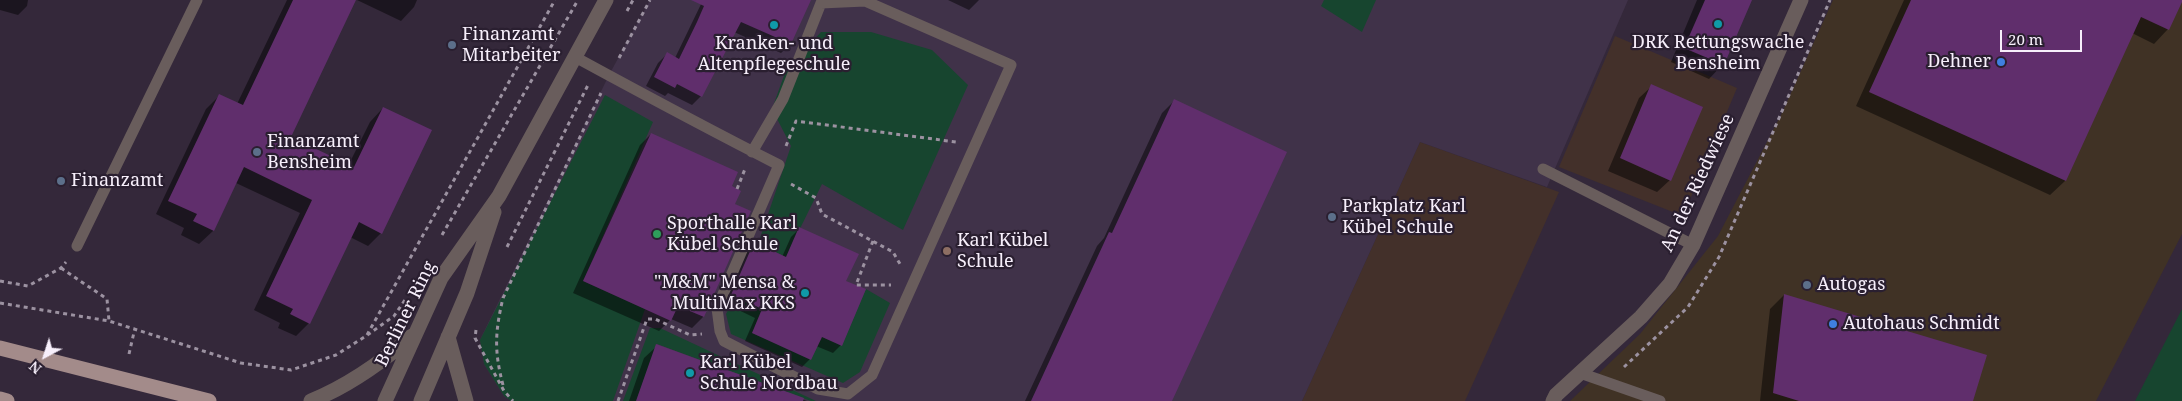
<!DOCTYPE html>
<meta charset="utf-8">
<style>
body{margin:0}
#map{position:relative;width:2182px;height:401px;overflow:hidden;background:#34283a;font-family:"Noto Serif",serif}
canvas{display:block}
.north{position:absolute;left:20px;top:331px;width:50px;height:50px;-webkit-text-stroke:4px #2a1f30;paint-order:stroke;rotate:220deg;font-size:14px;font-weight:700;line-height:20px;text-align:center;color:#f7effb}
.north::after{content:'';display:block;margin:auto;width:18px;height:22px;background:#f7effb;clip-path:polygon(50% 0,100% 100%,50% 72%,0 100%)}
.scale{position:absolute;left:2000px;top:30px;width:82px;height:22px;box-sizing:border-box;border:2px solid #f7effb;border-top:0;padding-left:6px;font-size:15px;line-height:18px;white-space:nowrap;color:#f7effb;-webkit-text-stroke:4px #2a1f30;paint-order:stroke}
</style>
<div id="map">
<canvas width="2182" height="401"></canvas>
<div class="north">N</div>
<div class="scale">20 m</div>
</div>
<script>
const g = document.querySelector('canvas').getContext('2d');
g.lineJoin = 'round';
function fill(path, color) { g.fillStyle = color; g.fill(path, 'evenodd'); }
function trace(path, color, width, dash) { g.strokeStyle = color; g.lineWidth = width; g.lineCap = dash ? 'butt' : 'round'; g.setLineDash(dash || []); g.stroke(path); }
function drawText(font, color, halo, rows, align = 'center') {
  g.font = font + ' "Noto Serif",serif'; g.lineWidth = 4.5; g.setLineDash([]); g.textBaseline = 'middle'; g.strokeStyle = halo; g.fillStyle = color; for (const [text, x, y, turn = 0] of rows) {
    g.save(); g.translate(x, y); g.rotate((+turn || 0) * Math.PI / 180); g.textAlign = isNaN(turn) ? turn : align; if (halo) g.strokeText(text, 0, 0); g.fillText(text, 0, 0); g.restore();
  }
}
fill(new Path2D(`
 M1833,0h349v234l-86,167h-526l70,-67 78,-98 63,-121z`), '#403225');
fill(new Path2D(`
 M1615,36l122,52 -54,128 -124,-49z
 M1420,142l139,50 -94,209h-163z`), '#43302a');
fill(new Path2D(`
 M650,0h978l-81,187 -127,-45 -118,259h-791l-7,-5 -20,-32 -4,-24 129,-265z`), '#403249');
fill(new Path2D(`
 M1324,0h52l-14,32 -41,-26z
 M821,32h50l61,18 36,35 -65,145 -81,-46 -36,73 -28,-13 33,-98 -19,-37 14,-39z
 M605,95l48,27 -70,159 62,28 -32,92h-102l-7,-5 -20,-32 -4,-24z
 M866,289l24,14 -30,69 -17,11 -112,-49 -5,-20 9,-17 27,12 -10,24 59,26 11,-22 20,8z
 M2182,309v92h-47z
 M650,328h10l156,73h-5l-154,-57 -21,57h-13z`), '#17452f');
fill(new Path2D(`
 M0,0h28l-1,6 -9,9 -18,-5z
 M287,0h68l-66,138 59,28 22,-44 13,-14 -2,125 -13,13 -18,-9 -41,86 -13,13 -18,-8 2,-5 -26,-13 46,-97 -64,-30 -23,48 -14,13 -18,-9 3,-7 -28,-14 50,-105 13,-13 18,8z
 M357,0h60l-3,7 -13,14z
 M703,0h106l-19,44 -9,9 -47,-21 -33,64 -9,9 -24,-12 -3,3 -19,-10 12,-23 9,-9 8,4z
 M948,0h31l-10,10z
 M1697,0h53l-27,64 -14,15 -38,-17z
 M1904,0h277l-13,29 -14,15 -22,-11 -67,148 -15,14 -194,-89z
 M1652,86l18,94 -13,12 -49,-21 31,-73z
 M1174,101l-4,300h-145l72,-155 7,-8 58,-125z
 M651,134l79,52 4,18 15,8 -46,105 -11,11 -21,-9 -12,12 -86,-38 67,-148z
 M799,229l42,116 -8,8 -17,-7 -6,13 -8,8 -57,-26 10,-23 -31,-15 22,-51 8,-8 28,13 9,-20z
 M1784,295l188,106h-212l10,-92z
 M657,346l150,55h-178l15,-43z`), '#0007');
fill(new Path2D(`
 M293,0h63l-65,137 63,30 29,-60 49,23 -50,104 -23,-12 -49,102 -20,-10 3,-5 -27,-13 46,-96 -68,-33 -30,64 -21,-10 4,-7 -29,-13 51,-107 24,11z
 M691,0h120l-20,44 -50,-22 -39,75 -25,-13 -2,4 -21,-11 13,-25 12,7 18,-37 7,-16z
 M1705,0h47l-28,65 -40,-17z
 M1911,0h271v2l-13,28 -28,-13 -75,164 -197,-89z
 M1651,84l52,23 -32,74 -51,-23z
 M1174,99l113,53 -115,249h-141l78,-169 3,1z
 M651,133l87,39 -6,14 9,5 -6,13 16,7 -47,106 -26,-11 -7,15 -88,-40z
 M799,227l60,27 -13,27 20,8 -24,57 -20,-9 -11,23 -59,-27 10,-24 -31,-14 23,-53 32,15z
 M1784,294l203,61 -14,46h-174l-26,-8z
 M656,344l148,54 -1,3h-167z`), '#602e6c');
trace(new Path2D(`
 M627,11l6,-11
 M619,58l31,-58
 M786,146l10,-25 160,21
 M791,184l25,14 6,16 71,38 7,12
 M737,189l8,-20
 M442,235l136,-235
 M873,241l-17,44h35
 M507,247l81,-162
 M61,268l46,31 2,22
 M0,281l28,5 33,-18 5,-6
 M0,303l109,18 132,42 50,7 45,-15 30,-19 28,-20 13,-19
 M476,330l-1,8 29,53 9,10
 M367,335l188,-335
 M129,354l6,-26
 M1624,367l64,-60 31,-50 111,-257
 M503,385c-9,-34 -8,-53 0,-87l98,-205
 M618,401l29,-82h8l35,16 12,-1`), '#9c92a1', 3, [4, 4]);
trace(new Path2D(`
 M575,57c68,37 135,73 204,108l-62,143 3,23 4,10 94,48 30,5 24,-19 139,-310 -146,-64 -44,2 -38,96 -31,53
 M1543,169l150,76
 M77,246l120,-246
 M1580,373l80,28`), '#695d5c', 11);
trace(new Path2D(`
 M1553,401l3,-6 24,-22 61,-56 29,-33 23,-39 108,-245`), '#695d5c', 15);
trace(new Path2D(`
 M448,337l18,64
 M311,401c37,-15 71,-39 101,-65
 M385,401l56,-123 58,-82 107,-196
 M421,401l46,-108 27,-81`), '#695d5c', 15);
trace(new Path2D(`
 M0,348l209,53
 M0,399l7,2`), '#a38b8a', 15);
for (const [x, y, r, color] of [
 [1718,24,5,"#0f9aa8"],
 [774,25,5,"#0f9aa8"],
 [452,45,5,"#5c6f8a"],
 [2001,62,5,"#3f7fe0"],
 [257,152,5,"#5c6f8a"],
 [61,181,5,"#5c6f8a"],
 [1332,217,5,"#5c6f8a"],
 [657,234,5,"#2e9e5b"],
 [947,251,5,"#8d6e63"],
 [1807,285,5,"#5c6f8a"],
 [805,293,5,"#0f9aa8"],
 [1833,324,5,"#3f7fe0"],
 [690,373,5,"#0f9aa8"]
]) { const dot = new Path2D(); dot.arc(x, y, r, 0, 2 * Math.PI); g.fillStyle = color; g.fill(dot); trace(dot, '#2a1f30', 2); }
drawText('18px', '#f7effb', '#2a1f30', [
 ["Finanzamt",462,35],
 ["Mitarbeiter",462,56],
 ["DRK Rettungswache",1718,43,"center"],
 ["Bensheim",1718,64,"center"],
 ["Kranken- und",774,44,"center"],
 ["Altenpflegeschule",774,65,"center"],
 ["Dehner",1991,62,"right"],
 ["Finanzamt",267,142],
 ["Bensheim",267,163],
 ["Finanzamt",71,181],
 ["Parkplatz Karl",1342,207],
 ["Kübel Schule",1342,228],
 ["Sporthalle Karl",667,224],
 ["Kübel Schule",667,245],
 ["Karl Kübel",957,241],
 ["Schule",957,262],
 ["\"M&M\" Mensa &",795,283,"right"],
 ["MultiMax KKS",795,304,"right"],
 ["Autogas",1817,285],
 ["Autohaus Schmidt",1843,324],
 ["Karl Kübel",700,363],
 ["Schule Nordbau",700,384]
], 'left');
drawText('18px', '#f7effb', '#2a1f30', [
 ["An der Riedwiese",1698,183,-65],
 ["Berliner Ring",406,314,-64]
]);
</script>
